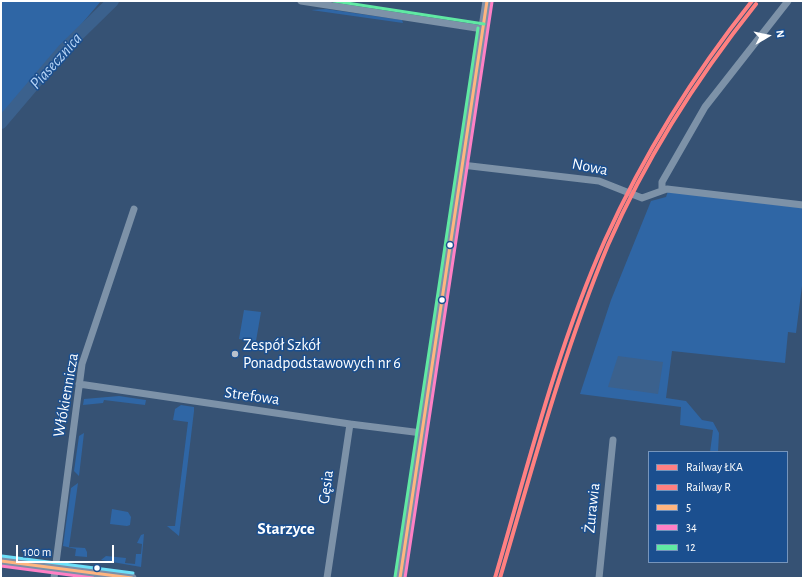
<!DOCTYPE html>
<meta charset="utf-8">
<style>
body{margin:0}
#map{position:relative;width:804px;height:579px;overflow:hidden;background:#365274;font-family:"Alegreya Sans",sans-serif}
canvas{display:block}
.frame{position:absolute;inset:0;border:2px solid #fff;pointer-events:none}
.legend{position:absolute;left:648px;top:451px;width:140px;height:112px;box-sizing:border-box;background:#1b4f8f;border:1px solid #7695bc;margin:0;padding:5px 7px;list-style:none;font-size:12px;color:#fff}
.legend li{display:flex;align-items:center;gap:8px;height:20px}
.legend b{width:20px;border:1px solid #7695bc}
.north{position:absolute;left:748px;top:16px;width:40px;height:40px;-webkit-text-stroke:3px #1b4f8f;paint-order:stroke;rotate:81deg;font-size:11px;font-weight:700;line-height:16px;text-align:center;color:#fff}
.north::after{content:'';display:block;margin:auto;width:14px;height:18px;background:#fff;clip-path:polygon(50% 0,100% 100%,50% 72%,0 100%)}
.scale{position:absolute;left:16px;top:545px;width:98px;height:18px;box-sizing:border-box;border:2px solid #fff;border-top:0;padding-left:5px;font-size:12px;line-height:14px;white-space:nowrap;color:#fff;-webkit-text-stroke:3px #1b4f8f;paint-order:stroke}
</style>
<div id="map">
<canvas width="804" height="579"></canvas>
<div class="frame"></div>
<ul class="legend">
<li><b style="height:5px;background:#ff8083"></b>Railway ŁKA</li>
<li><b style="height:5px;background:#ff8080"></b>Railway R</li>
<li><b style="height:5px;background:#ffb580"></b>5</li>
<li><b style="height:5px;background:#ff80c5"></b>34</li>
<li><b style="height:5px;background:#60e9a3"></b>12</li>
</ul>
<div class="north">N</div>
<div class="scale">100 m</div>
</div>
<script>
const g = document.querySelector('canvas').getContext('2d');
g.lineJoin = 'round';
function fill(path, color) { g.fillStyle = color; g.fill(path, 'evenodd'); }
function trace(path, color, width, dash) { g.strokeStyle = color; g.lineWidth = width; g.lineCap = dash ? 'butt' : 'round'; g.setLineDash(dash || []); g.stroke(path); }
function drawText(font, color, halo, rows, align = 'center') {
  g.font = font + ' "Alegreya Sans",sans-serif'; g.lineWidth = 3; g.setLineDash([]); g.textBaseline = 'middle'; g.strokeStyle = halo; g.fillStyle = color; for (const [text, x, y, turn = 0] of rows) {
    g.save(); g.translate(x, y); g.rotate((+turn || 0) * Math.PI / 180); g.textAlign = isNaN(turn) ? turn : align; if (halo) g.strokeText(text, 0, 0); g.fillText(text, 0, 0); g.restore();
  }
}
fill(new Path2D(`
 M1,1h100l-100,118z
 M326,9l76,11 1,3 -92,-13z
 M668,191l135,17v70l-7,55 -8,-1 -3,31 -113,-12 -6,47 20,3 16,19 11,2 6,11 -1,19h-8l3,-22 -33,-5 1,-18 -101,-13 31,-94 40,-99 15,-4z
 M244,310l17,2 -5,29 -17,-2z
 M119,396l27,4 -1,5 -41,-5 -1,3 -20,2 1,-6z
 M181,405l13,2v4l-15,125 -12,-10h8l13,-104 -15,-2 2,-11z
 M84,433l-5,43 -5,-5 5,-35z
 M78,483l-9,64 16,1 2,4v5l-12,-1 1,-7 -13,-3 8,-58z
 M112,509l16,3 3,5 -1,8 -3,1 -17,-2z
 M144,534l-3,33 -40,-7 5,-4 20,2 -1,5 10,1 1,-10h5l1,-10 -5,-1 4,-8z`), '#2f66a5');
fill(new Path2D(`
 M618,356l45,6 -5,32 -50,-7z`), '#3b618d');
trace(new Path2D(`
 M1,123l63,-74 49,-48`), '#3b618d', 12);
trace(new Path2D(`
 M301,1l182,28
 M462,165l137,16 43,17 25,-9 136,16
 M662,190v-8l43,-75 83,-106
 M79,384l271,40 72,9
 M54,578l28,-214 52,-155
 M327,578l23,-154
 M599,578l14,-138`), '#7d92a8', 7);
trace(new Path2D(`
 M1,561l131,17
 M400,578l87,-577`), '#7d8ea7', 9);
trace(new Path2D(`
 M1,561l131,17
 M400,578l87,-577`), '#ffb580', 3);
trace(new Path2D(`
 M1,566l92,12
 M405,578l87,-576`), '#ff80c5', 3);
trace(new Path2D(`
 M334,1l150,23
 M395,577l83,-549`), '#60e9a3', 3);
trace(new Path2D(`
 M2,556l131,17`), '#6ddff8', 3);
trace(new Path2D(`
 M495,578c33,-113 62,-230 110,-338 39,-86 88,-165 147,-239`), '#ff8083', 4);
trace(new Path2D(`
 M500,578c33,-112 63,-225 108,-333 38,-87 89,-167 148,-241`), '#ff8080', 4);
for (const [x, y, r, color] of [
 [450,245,3.5,"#fff"],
 [442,300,3.5,"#fff"],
 [235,354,4,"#b9c2ce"],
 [97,568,3.5,"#fff"]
]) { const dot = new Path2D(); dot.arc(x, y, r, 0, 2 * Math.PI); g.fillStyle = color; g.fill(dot); trace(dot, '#1b4f8f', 1.5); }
drawText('16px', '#fff', '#1b4f8f', [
 ["Nowa",590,167,11],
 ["Włókiennicza",66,395,-80],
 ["Strefowa",252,396,8],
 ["Gęsia",326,487,-82],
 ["Żurawia",592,508,-84]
]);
drawText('16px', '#fff', '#1b4f8f', [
 ["Zespół Szkół",243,345],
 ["Ponadpodstawowych nr 6",243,363]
], 'left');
drawText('italic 17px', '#b5d3f5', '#1b4f8f', [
 ["Piasecznica",56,61,-48]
]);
drawText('bold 17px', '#fff', '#1b4f8f', [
 ["Starzyce",286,529]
]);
</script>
